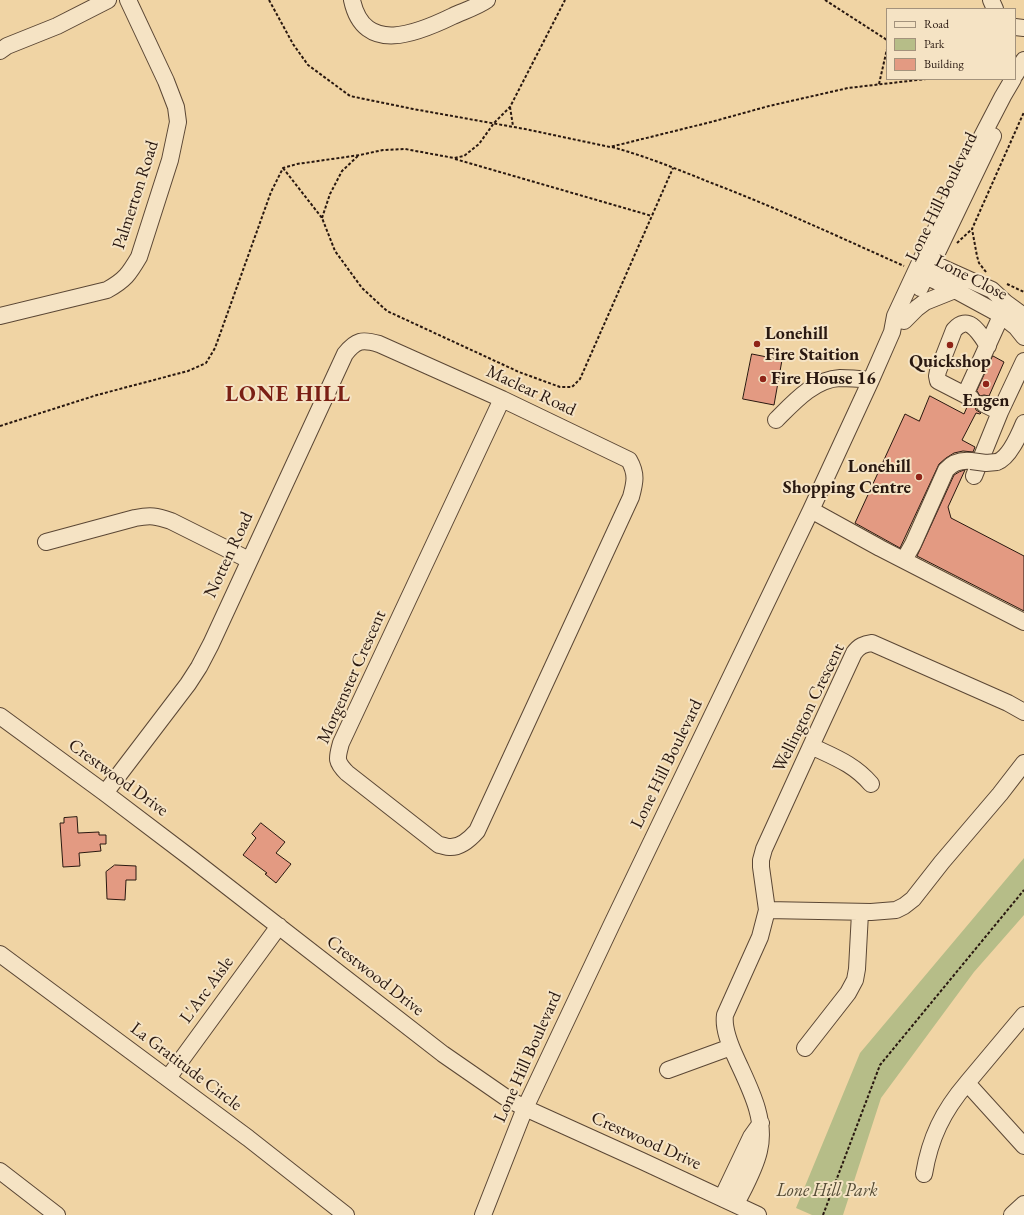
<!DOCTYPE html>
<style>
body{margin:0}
#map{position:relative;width:1024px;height:1215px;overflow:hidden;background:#f0d4a4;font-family:"EB Garamond",serif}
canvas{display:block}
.legend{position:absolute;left:886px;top:8px;width:130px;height:72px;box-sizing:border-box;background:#f5e3c4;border:1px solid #a3927c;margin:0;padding:5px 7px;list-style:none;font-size:12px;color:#291810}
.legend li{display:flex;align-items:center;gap:8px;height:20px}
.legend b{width:20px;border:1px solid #a3927c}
</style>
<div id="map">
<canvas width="1024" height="1215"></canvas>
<ul class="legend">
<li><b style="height:5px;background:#f5e3c4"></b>Road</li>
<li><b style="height:11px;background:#b6bd88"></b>Park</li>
<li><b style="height:11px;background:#e39a82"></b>Building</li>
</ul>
</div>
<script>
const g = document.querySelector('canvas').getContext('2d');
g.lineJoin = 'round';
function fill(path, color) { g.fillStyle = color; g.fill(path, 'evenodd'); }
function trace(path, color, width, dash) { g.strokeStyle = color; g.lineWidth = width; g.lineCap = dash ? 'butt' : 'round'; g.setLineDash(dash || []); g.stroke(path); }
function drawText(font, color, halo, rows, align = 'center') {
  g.font = font + ' "EB Garamond",serif'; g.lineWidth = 4; g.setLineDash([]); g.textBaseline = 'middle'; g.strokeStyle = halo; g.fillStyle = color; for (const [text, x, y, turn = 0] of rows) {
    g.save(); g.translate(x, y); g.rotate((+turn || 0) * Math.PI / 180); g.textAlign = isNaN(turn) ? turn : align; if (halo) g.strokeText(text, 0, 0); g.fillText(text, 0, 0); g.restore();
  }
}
fill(new Path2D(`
 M1024,858v57l-50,57 -93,126 -38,117h-31l-16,-7 64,-155z`), '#b6bd88');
const building = new Path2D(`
 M752,354l30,6 -8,45 -31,-6z
 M993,356l11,6 -15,34 -5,-1 -4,1 -3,-5z
 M930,396l34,18 3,-7h4l4,-1 1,4 5,3 -1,1 -4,-1 -14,27 13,7 -2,5 -10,-1 -9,2 -8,5 -7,6 -39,84 -45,-25 50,-109 14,7z
 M965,470l-17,37 3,11 73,38v55l-107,-55 37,-81 5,-3z
 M77,817l1,16 21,-1v3h7v9h-6l1,7 -22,2 1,13 -17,1 -3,-44h4v-5z
 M261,823l24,19 -9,11 15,11 -15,19 -11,-9 2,-1 -24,-18 13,-17 -4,-4z
 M115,865l21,1v14h-10l-1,20 -18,-1 -1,-27z`);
fill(building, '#e39a82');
trace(building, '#291810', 1);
const minor = new Path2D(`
 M352,0c12,56 66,33 101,16 11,-5 24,-9 34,-16
 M991,0l4,9
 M1015,27l9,1
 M0,51l7,-5 50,-20 51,-26
 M1015,75l9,-15
 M923,259l69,31 14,13 18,13
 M917,272l38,18 46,25 15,12 8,10
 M920,288l73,-152
 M0,316l107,-26c18,-10 22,-16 32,-33l31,-97 8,-38 -2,-15 -10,-26 -38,-81
 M904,321l13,-13 8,-6 30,-12
 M965,395l41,-90
 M971,398l-33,-17 -1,-5 1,-5 16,-41c15,-17 26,4 34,16
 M984,404l16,8
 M776,420c17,-17 38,-41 64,-42 10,0 21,1 31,2
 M997,462c12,-4 22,-27 27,-39
 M974,476l26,-64 24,-51
 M811,510l69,38 144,74
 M46,542l89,-24c16,-3 21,-2 36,3l78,39
 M904,560l9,-16 33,-74c7,-8 15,-10 25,-9
 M0,716l105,77 87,66 251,195 65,45 17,9 117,53 116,54
 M811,746c23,11 43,18 60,38
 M105,793l83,-109 11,-17 12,-23 134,-290c11,-14 17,-15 34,-10l123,55 127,61c8,14 6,22 2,37l-154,334c-7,8 -17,17 -28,16 -3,0 -7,-2 -10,-2l-92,-72c-12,-12 -10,-15 -6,-30l161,-344
 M767,910l104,2 25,-2 8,-4 9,-7 29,-37 58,-68 24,-31
 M0,954l248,184 98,77
 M1024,1015l-57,68 57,63
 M805,1048l43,-55 7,-13 2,-11 3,-56
 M668,1070l63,-23
 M168,1078l111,-152
 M0,1171l57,44
 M924,1174c6,-36 19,-63 43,-91
 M722,1198l29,-61 10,-14
 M736,1204c8,-16 19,-35 23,-53 8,-32 -10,-64 -23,-93 -6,-13 -13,-29 -11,-43l35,-78 7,-27 -6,-43v-7l3,-11 47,-103 43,-93c5,-7 10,-9 18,-10l136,60 16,9
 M483,1215l42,-107 86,-182 200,-416 60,-130 21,-48 3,-16 27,-58 41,-85 40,-77 10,-17
 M1012,1215l12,-11`);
trace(minor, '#5b4735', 18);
trace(new Path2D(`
 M269,0l24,44 15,21 42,31 63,13 112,20 85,18 101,-25 58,-16 79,-18 78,-9
 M825,0l62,40
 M879,84l8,-35
 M510,107l3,19
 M612,147c33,9 65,22 97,35 66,25 130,55 195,84
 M455,159l197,57
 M283,168l39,50 13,33 27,37 25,23 132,61 41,15h12l8,-8 93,-211
 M322,218l8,-24 12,-23 17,-16
 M957,243l15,-14
 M986,272l-7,-9 -2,-7 -5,-27 52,-117
 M1007,284l17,8
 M0,426l97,-31 91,-24 18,-8 9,-15 56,-156 12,-24 14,-4 63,-9 23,-5 22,-1 49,9 10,-2 15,-12 15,-21 16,-16 55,-107
 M823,1215l57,-150 144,-175`), '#291810', 2, [3, 2]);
trace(minor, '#f5e3c4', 16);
const minorBridge = new Path2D(`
 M971,461l15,2 11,-1`);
trace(minorBridge, '#5b4735', 18, []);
trace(minorBridge, '#f5e3c4', 16);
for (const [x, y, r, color] of [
 [757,344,4,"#8f2418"],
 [950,345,4,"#8f2418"],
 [763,379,4,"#8f2418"],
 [986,384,4,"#8f2418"],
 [919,477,4,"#8f2418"]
]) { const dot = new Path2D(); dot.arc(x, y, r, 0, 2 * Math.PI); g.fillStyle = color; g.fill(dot); trace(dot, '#f5e3c4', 1.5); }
drawText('18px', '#291810', '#f5e3c4', [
 ["Palmerton Road",136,195,-72],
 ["Lone Hill Boulevard",942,197,-64],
 ["Lone Close",971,278,27],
 ["Maclear Road",531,391,25],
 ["Notten Road",229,555,-65],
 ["Morgenster Crescent",352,677,-66],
 ["Wellington Crescent",809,708,-64],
 ["Lone Hill Boulevard",667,764,-64],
 ["Crestwood Drive",118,778,36],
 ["Crestwood Drive",375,976,38],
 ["L'Arc Aisle",207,990,-54],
 ["Lone Hill Boulevard",528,1057,-66],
 ["La Gratitude Circle",186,1067,37],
 ["Crestwood Drive",646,1141,24]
]);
drawText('bold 18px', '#291810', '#f5e3c4', [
 ["Lonehill",765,334],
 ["Fire Staition",765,355],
 ["Quickshop",950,362,"center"],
 ["Fire House 16",771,379],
 ["Engen",986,401,"center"],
 ["Lonehill",911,467,"right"],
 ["Shopping Centre",911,488,"right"]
], 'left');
drawText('italic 18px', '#534a34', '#f5e3c4', [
 ["Lone Hill Park",827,1191]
]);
g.letterSpacing = '1px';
drawText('bold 22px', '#7a1f14', '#f5e3c4', [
 ["LONE HILL",288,395]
]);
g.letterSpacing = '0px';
</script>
